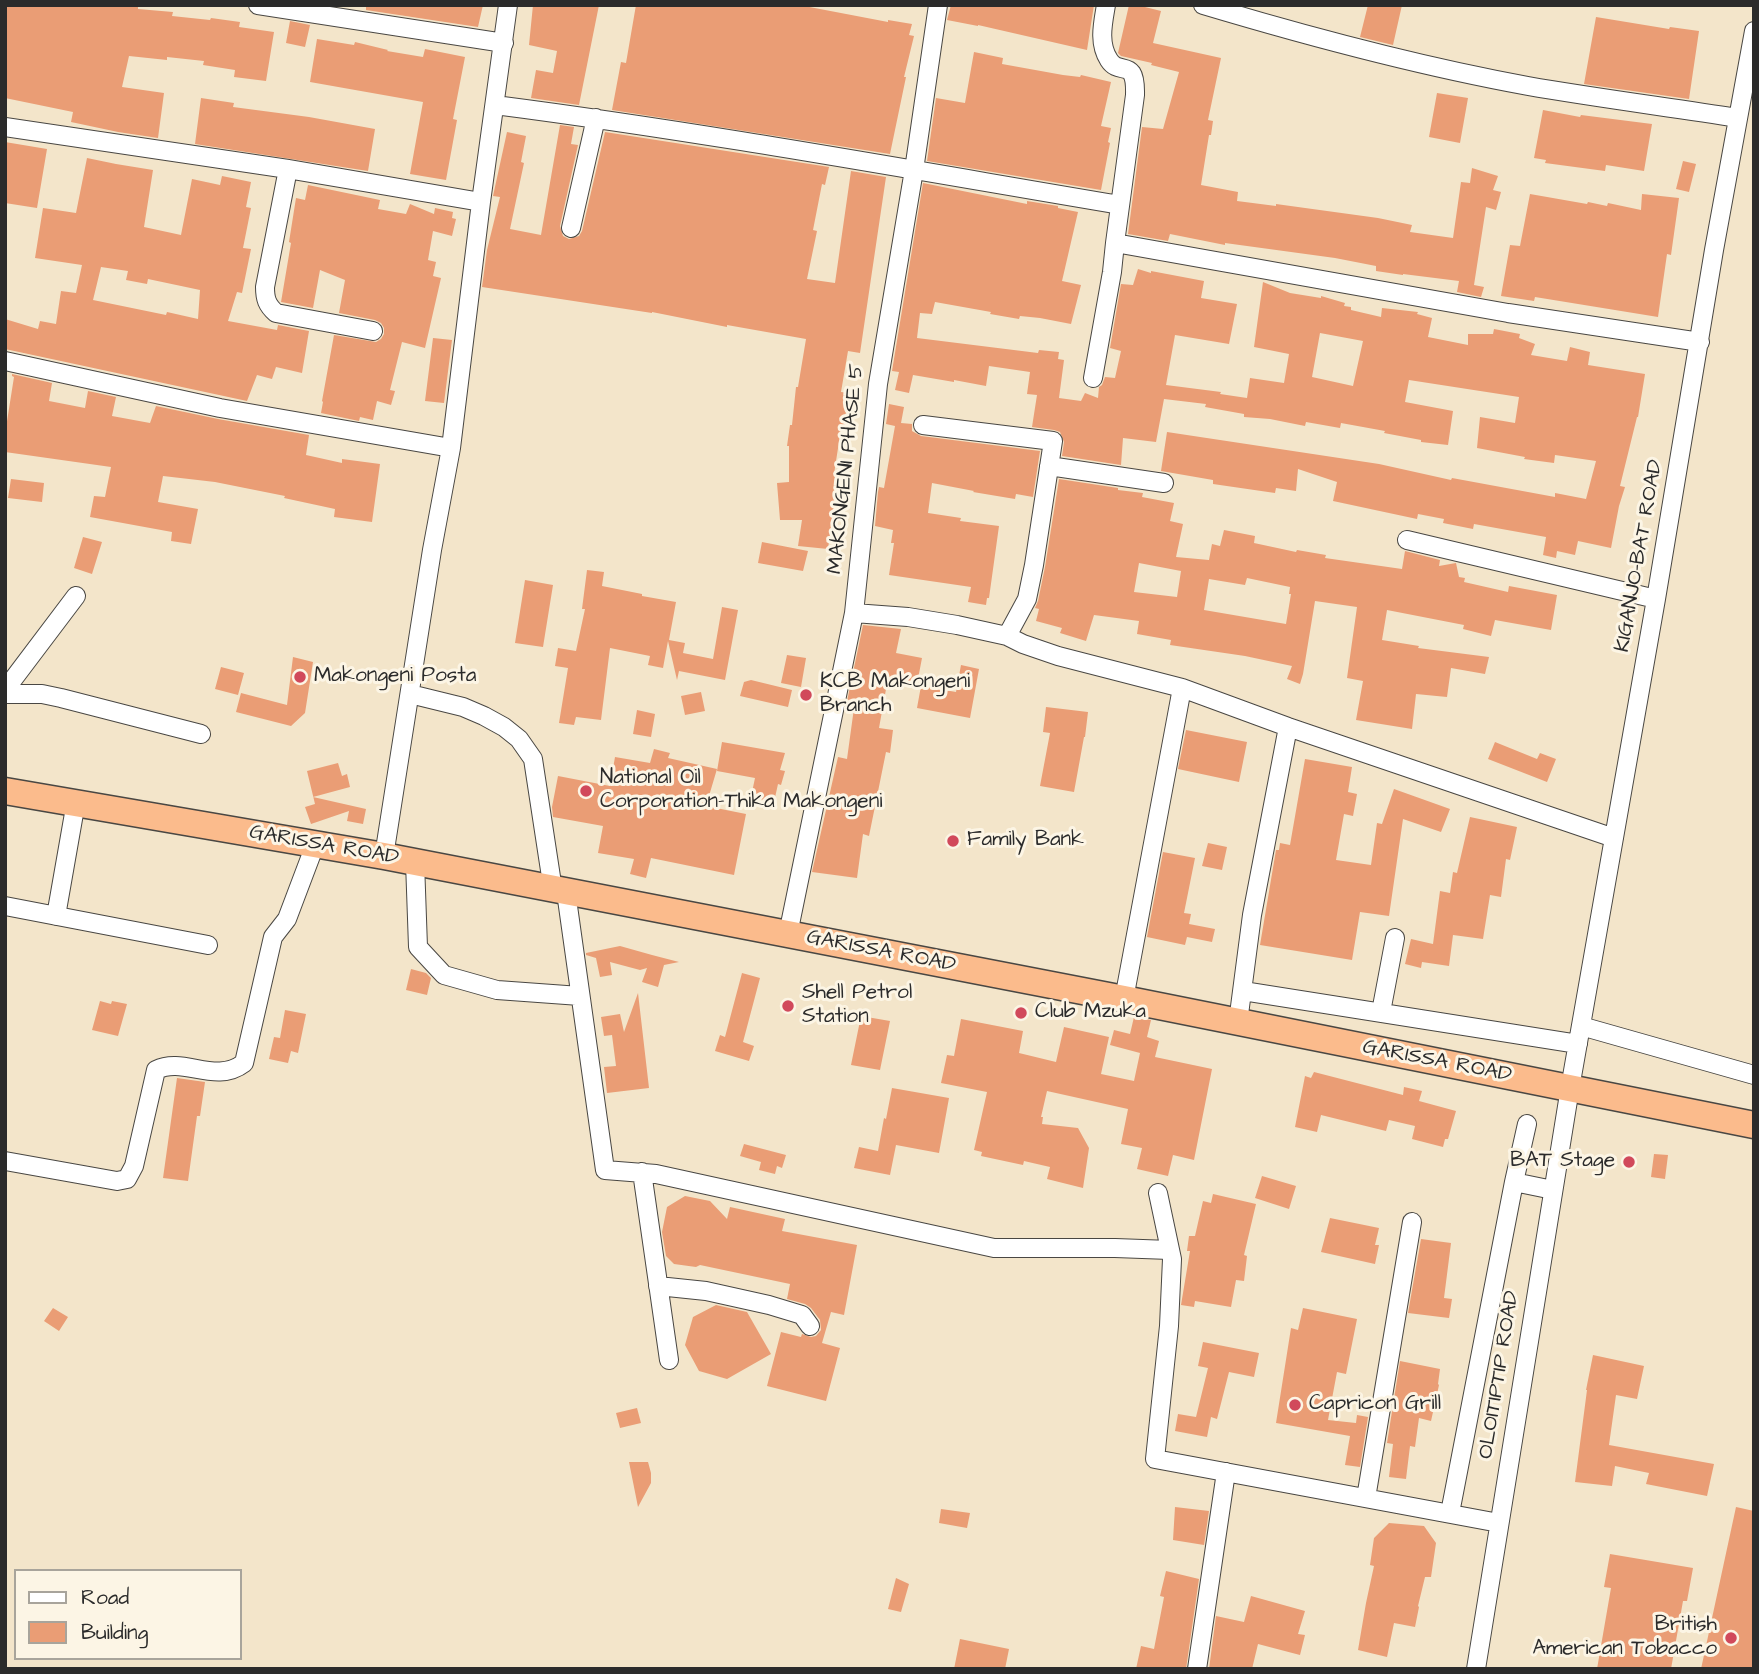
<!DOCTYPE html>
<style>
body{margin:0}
#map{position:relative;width:1759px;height:1674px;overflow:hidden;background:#f3e5ca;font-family:"Architects Daughter",sans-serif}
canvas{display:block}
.frame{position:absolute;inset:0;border:7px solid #2b2b2b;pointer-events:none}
.legend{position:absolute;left:14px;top:1569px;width:228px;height:91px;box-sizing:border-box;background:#fcf5e5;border:2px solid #a8a49b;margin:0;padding:9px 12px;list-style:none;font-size:21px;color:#2b2b2b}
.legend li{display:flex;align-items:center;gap:14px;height:35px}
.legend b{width:35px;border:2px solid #a8a49b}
</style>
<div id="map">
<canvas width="1759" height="1674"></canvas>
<div class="frame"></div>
<ul class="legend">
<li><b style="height:9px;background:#fff"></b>Road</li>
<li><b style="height:19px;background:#ea9d75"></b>Building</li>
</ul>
</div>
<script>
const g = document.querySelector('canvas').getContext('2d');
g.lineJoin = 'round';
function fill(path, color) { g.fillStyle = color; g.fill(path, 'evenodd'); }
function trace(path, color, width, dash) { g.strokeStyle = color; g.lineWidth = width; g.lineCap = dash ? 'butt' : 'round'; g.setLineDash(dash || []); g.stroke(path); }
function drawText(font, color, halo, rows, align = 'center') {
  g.font = font + ' "Architects Daughter",sans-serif'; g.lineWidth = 6; g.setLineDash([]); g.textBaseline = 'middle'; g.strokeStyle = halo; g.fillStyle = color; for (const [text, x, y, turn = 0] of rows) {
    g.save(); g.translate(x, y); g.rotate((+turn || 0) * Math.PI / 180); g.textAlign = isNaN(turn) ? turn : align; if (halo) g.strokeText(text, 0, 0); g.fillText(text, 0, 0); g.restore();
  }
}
fill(new Path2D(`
 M5,5h118l15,2v2l35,3 -1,4 38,4 1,-2 29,4 -1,5 35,5 -8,49 -32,-4 1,-7 -32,-5 1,-4 -37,-4v3l-38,-4 -7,31 42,6 -6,45 -40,-6 -47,-10 2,-10 -68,-14z
 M366,5h117l-5,22 -112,-17z
 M533,5h66l-20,100 -48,-7 5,-28 17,3 4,-22 -28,-6z
 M636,5h163l89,17v-2l24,4 -3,11 5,1 -10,41h2l-16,77 -278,-44 9,-48 5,1z
 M951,5h143l-7,45 -109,-25v1l-31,-6z
 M1129,5h8l24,6 -8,32 68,15 -13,62 5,1 -2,14h-2l-8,50 37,7 -1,9 39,5v-2l102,14 34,7 -2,7 43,6 8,-56 9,1 2,-15 26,8 -5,14 8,2 -5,18 -10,-3 -12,78 10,2 -3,10 -24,-5 2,-11 -56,-7v1l-27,-4v-5l-41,-8 -110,-15v2l-55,-11 -2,7 -40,-7 14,-107 21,2 16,-57 -28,-7 1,-2 -31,-7 -3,-3z
 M1368,5h34l-9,40 -33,-8z
 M1596,17l73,12 1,-2 29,4 -10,68 -105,-15z
 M290,21l20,4 -5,22 -19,-4z
 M317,39l37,6 1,-3 33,8 -1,1 36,6 2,-8 40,8 -12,62 4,1 -11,60 -36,-6 13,-72 -113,-20z
 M974,52l29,6 -1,6 61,11 17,2 1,-2 30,7 -10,44 10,2 -3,14 2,1 -9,47 -174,-29 9,-63 29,5z
 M1437,93l31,5 -8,45 -31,-6z
 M201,98l33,5 -1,4 76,10 66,12 -7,42 -173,-27z
 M1543,110l37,7 1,-2 71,9 -8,47 -38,-6 -1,6 -60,-8 1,-3 -12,-2z
 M560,125l14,2 -3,17 7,1 -18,81 3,10 6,3 10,-3 3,-5 23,-99 224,35 -4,18 -3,-1 -9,46 4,1 -10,48 28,4 16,-112 35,6 -26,176 -12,-2 -7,41 7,1 -4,36h-3l-7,45 4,1 -10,74 -30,-3 4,-26h-22l-3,-37 12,-1v-36h-2l3,-21h2l4,-38h2l8,-48 -79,-14v2l-75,-15v1l-170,-26 5,-37 13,-53 -7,-1 14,-64 19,4 -5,26 3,1 -14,66 31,6z
 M5,142l42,7 -10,59 -32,-5z
 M87,158l29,6 37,6 -9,57 37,8 11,-56 28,6 2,-9 29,6 -5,25 5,1 -8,40 8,1 -9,44 -5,-1 -9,29 49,9 1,-5 31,6 -7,42 -26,-6 -4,12 -15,-4 -10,26 -242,-52v-30l33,10 2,-8 16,3 5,-33 15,2 6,-28 -47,-7 8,-50 33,5zM101,267l27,4 -2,9 21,4 1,-5 52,11 -2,29 -31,-7 -1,3 -73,-15z
 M1683,161l13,3 -7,28 -13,-3z
 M923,183l104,21v-3l31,5v2l20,4 -16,69 19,4 -10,39 -31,-6 -20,-2 -1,3 -29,-5 1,-2 -56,-10 -3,12 -12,-1 -3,25 121,15 1,-3 20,2 -1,7 6,1 -5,38 22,3 4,-8 13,5 1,-11 3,-2 3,-8 10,1 6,-27 -11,-3 11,-64 12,1 5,-16 13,4v-2l53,10 -3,17 36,6 -8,40 -54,-9 -9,50 55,7 -1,2 27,4 3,-20 34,5 5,-29 -35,-7 9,-65 27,11 31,5v-2l24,7 -1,3 7,1v3l30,7 1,-9 36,4 -1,2 15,4 -4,19 40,8v-11h25l1,-5 26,5 -1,4 16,6 -4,11 36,6 3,-14 20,5 -2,13 57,9 -7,43h-1l-17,69 5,1 -6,19 -8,42 -33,-7 -3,14 -18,-4 -1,7 -13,-3 3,-18 -72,-13 -1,5 -30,-6 1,-4 -26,-5 -1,5 -84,-18 4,-19 -39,-13 -2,22 -20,-3 -1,5 -62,-9v-4l-52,-9 6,-39 212,32 72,16 1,-2 103,19v-4l31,6 10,-38 -41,-6 -1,8 -30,-4 1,-2 -48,-9 3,-31 35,6 4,-26 -110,-17 -4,22 48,9 -5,34 -27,-3v-2l-37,-7 1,-2 -44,-8 -1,5 -34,-6 -1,4 -35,-7 -26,-2v-3l-39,-7 1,-3 -42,-5 -8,43 -33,-4 -2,27 -59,-9 2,-14 -4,-10 -6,-2 -22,-3 5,-32 -10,-1 3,-22 -41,-6 -3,20 -32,-6v2l-41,-7 -4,18 -14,-3 4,-18 -7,-1zM1320,333l43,8 -10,45 -41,-9z
 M308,185l72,15 -2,9 28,5 4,-10 24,10 1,-6 18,4 -1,6 4,1 -4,17 -19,-5 -5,29 8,2 -3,14 8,2 -16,70 -23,-6 -12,48 5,1 -4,14 -14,-4 -4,19 -13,-3 -1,4 -38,-8 2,-11 -1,-1 12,-66 42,7 5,-3 3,-5v-6l-3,-5 -6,-3 -36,-7 6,-33 -25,-10 -7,38 -32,-6 10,-59 -2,-1 7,-44 9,2z
 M1530,194l57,10 1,-2 19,4 1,-3 33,7 1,-16 37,4 -8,57 -4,-1 -9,63 -123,-20 -1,4 -33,-5 9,-51 10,1z
 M433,338l19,2 -8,63 -19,-2z
 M12,374l40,9 -3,18 36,7 3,-17 28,6 -4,19 38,7 6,-17 62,13 91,16 -3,20 36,8v-4l38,5 -8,58 -38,-5 1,-8 -51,-11 1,-2 -70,-14 -52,-6 -5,26 40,7 -7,35 -20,-3 1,-9 -82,-15 4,-21 11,1 6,-30 -106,-15v-18l9,-57 -2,-1z
 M889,404l15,3 -3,16 11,1v7l9,5 119,15 -7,46 -17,-3 -1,5 -42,-7 1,-1 -42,-8 -4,30 33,5 -1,3 39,5 -10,72h-2l-1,7 -18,-3 3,-15 -82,-12 5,-32h-3l2,-13 -18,-4 3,-34 1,-5 5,1 11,-62 -9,-2z
 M11,479l33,4 -2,19 -34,-4z
 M1059,479l59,9v2l25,3 -1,4 32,6 -4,18 13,3 -7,33 33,3 3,-16 8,2 4,-16 31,6 -1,7 42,9 1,-2 29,5 -1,3 77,11 3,-18 35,9 -1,6 17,-3 3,14 6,1 -1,4 44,10 1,-6 48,9 -6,35 -56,-10 -4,16 -28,-7 1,-4 -77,-15 -5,30 37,6 -1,2 71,9 -4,17 -34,-6 -4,29 -31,-3 -4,35 -56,-9 7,-39 -16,-3 10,-71 -42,-6 -12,73 -3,10 -13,-5 5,-13 -47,-10 -75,-11 1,-5 -34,-6 2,-13 -45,-6 -8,26 -26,-8 2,-5 -26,-7 3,-12 -4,-1 3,-7 7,-34zM1139,563l42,8 -4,26 -43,-5zM1247,578l43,9 -1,7h2l-5,30 -82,-14 5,-31 36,6z
 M83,537l19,5 -10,32 -18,-6z
 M762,542l46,9 -5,20 -45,-8z
 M587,570l17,2 -2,14 40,8v2l34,6 -7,38 16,3 -2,10 30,6 9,-52 16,3 -13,70 -46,-9 -2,9 -9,-39 -5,27 -15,-3 2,-9 -40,-8 -9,72 -25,-3 -2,8 -15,-2 9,-55 -13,-2 3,-18 18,3 9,-42h-3z
 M525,580l28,5 -10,62 -28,-4z
 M863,625l38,4 -5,24 26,5 -5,26 -29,-6 -9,50 14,2 -3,23 -4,-1 -17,84 -6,-2 -6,44 -45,-6 26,-115 9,2 7,-51 -8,-2z
 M787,655l19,3 -5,29 -20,-4z
 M293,657l20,5 -8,51 -14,13 -55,-14 5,-19 46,12z
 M961,665l18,4 -9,49 -53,-10 4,-22 35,6z
 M221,667l23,6 -6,22 -23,-6z
 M751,680l41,10 -4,17 -48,-11 4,-14z
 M701,692l4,19 -20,4 -4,-19z
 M1046,707l42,5 -3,25h-1l-10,55 -34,-6 10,-53 -7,-1z
 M637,710l18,4 -4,23 -18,-3z
 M1186,730l61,12 -8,40 -61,-13z
 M722,742l63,11 -5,17 5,1 -4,14 -3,-1 -4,18 -23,-5 4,-19 -38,-7z
 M1495,742l42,17 3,-6 16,6 -9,23 -59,-23z
 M654,749l16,4 -2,5 49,11 -11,37 40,8 -12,61 -83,-17 -5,20 -16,-4 4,-15 -36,-6 5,-27 -50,-9 -1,-10 6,-31 52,10 5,-29 35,6z
 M1305,759l47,8 -4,25 9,2 -4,22 -9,-2 -8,46 35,5 6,-42 5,1 12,-35 56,20 -9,23 -38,-13 -14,97 -29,-4 -8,48 -92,-15 16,-95h3l1,-7 10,2z
 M338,763l4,13 5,-2 3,13 -37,10 53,12 -3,15 -16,-3 2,-10 -38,13 -6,-17 10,-3 -8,-33z
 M1470,817l47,10 -7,33 -4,-1 -5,38 -11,-2 -7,44 -30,-4 -4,31 -27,-4 -1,6 -16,-4 6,-25 22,5 7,-53 10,2 3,-21 4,1z
 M1208,843l19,4 -5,23 -20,-4z
 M1163,852l32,6 -11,55 7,1 -2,10 26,5 -3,13 -25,-5 -2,8 -38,-8z
 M620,946l32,9 27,7 -15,3 -6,22 -16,-5 5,-14 -7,2 -30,-8 2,13 -12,2 -4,-19 -10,-3v-2z
 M411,969l15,4 5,5 -4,17 -21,-5z
 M742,973l18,5 -17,64 11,4 -5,15 -34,-10 5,-16 5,2z
 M638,993l11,95 -42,5 -3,-26 12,-1 -4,-31 -8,1 -3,-19 19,-3 4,18z
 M100,1001l11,3 1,-3 15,3 -9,32 -26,-6z
 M285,1010l21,4 -8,39 -7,-2 -3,12 -19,-4 5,-22 6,1z
 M861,1016l29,5 -10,49 -29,-5z
 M1134,1017l17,3 -4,17 12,4 -4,16 57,12 -18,91 -21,-5 -5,21 -31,-7 5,-21 -21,-4 7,-35 -81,-18 -6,26h2l-1,7 36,4 11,20 -6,40 -36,-9 3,-12 -26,-6 -1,4 -42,-9 1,-4 -8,-2 13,-58 -46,-9 6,-28 7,1 7,-37 62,12 -4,22 37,9 8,-35 45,10 -8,37 33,7 6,-28 -30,-8 4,-15 16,4z
 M1314,1072l89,23 1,-8 18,4 -3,10 37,10 -8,28h-3l-2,8 -31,-8 3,-13 -26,-6 -3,11 -65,-16 -4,17 -22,-5 10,-51 6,2z
 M177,1078l28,4 -5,34h-3l-9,65 -25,-3z
 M892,1088l57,10 -10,55 -43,-8 -6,30 -36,-7 5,-21 19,4 6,-33 2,1z
 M744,1144l42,11 -4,13 -5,-2 -2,8 -16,-4 2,-8 -21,-6z
 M1654,1154l14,1 -3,24 -14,-2z
 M1262,1176l34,10 -7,23 -34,-11z
 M1213,1194l43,10 -12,51 3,1 -3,25 -8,-1 -5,27 -36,-6 -1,6 -13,-2 9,-54h-3l2,-15h6l8,-35 8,2z
 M685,1196l25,5 17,18 3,-12 55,12 -3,12 75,14 -13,70 -13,-3 -9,31 18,5 -14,53 -59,-15 14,-54 20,5 1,-3 9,3 5,-1 5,-6 -1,-10 -9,-12 -6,-4 -18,-5 3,-15 -90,-19 -4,2 -22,-3 -8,-8 -4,-24 5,-25z
 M1330,1218l49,10 -4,17h4l-4,19 -54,-12z
 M1421,1239l30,4 -7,55 8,1 -3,19 -41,-5z
 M716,1305l31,7 24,42 -44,25 -28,-8 -14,-26 8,-28z
 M53,1308l15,9 -9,14 -15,-10z
 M1303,1308l54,11 -11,55 -9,-2 -9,48 28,3 1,-8 11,2 -8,50 -15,-2 5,-29 -74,-13 15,-95 7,2z
 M1203,1342l56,11 -5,24 -25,-5 -12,47 -6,-2 -4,20 -32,-6 3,-17 18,3 12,-49 -10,-2z
 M1593,1355l51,11 -7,33 -21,-4 -7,50 105,19 -7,32 -61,-12 3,-11 -34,-7 -3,20 -37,-4 12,-92h-1z
 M1400,1361l40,8 -2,15 1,1 -8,36 -12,-3 -4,29 -5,-1 -4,33 -17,-2 4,-33 -6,-1z
 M637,1408l4,15 -21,5 -4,-15z
 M629,1462h19l3,11v10l-13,24z
 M1175,1507l34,4 -5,34 -31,-5z
 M1736,1507l18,4v158h-53z
 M941,1509l29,4 -3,15 -28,-5z
 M1389,1523l35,3 12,17 -5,34h-6l-7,29 1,1 -4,20 -21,-4 -7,34 -29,-7 8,-47 8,-37 -4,-1 4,-27z
 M1610,1554l83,14 -6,33h-4l-12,68h-74l14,-81 -7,-1z
 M1166,1571l33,8 -13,90h-50l5,-23 13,3 10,-52 -4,-1z
 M896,1578l13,6 -8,28 -13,-3z
 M1251,1596l54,15 -7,23 7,1 -5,20 -42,-11 -6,25h-43l7,-53 28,6z
 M960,1639l49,10 -4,20h-51z`), '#ea9d75');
const minor = new Path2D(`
 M258,5l246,38
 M1106,5c-3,18 -8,38 3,55 11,17 27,-4 26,35l-20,148 393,70 192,29
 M1203,5c107,32 215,61 325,81 69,12 140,21 210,32
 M495,105c209,27 417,65 625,100
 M5,127l283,42 193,33
 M288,169l-23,118c0,12 2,18 11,26l97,18
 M571,228l25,-110
 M5,361l215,47 231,40
 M1093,378l19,-106 3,-29
 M923,425l130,16 -19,124 -7,34 -20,37
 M1049,466l115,17
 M1407,540l249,59
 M854,613l54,4 49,8 50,11 16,8 35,12 124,32 106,39 326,111
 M5,690l71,-94
 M5,694h37l19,4 140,36
 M410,694l53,13 21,9 20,11 15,12 14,20 20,131
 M384,856l48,-306 19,-102 30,-246 27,-197
 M415,862l3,85 26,28 53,15 83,6
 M566,892l39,278 51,4 338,74h121l55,2
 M5,906l203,39
 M56,916l20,-114
 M788,934l66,-321 24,-229 36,-214 24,-165
 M1243,991l335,53
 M1124,999l58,-311
 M1381,1012l14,-74
 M1238,1022l14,-107 36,-188
 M1581,1026l173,49
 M5,1161l112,20 10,-2 7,-13 22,-96c28,-14 59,15 88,-7l29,-126 14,-18 28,-74
 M642,1172l27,188
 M1514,1182l39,8
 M1158,1193l14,66 -3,67 -14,133 344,64
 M658,1286l48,5 63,14 33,10 8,11
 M1366,1498l46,-276
 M1450,1513l64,-331 13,-58
 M1197,1669l29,-197
 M1476,1669l94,-581 86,-489 58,-349 40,-219`);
const highway = new Path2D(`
 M5,791l379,65 740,143 630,126`);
trace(minor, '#494743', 20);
trace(highway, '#494743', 29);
trace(minor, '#fff', 18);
trace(highway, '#fbbb8c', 26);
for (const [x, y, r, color] of [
 [300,677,7,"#d1495b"],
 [806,695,7,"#d1495b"],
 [586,791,7,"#d1495b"],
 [953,841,7,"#d1495b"],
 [788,1006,7,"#d1495b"],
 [1021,1013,7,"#d1495b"],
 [1629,1162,7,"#d1495b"],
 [1295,1405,7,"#d1495b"],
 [1731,1638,7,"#d1495b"]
]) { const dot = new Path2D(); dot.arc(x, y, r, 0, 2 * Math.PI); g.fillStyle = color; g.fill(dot); trace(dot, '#fcf5e5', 2.5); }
drawText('21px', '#2b2b2b', '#fcf5e5', [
 ["MAKONGENI PHASE 5",847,469,-84],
 ["KIGANJO-BAT ROAD",1640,556,-80],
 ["GARISSA ROAD",324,846,10],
 ["GARISSA ROAD",881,952,11],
 ["GARISSA ROAD",1437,1062,11],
 ["OLOITIPTIP ROAD",1500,1375,-81]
]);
drawText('21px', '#2b2b2b', '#fcf5e5', [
 ["Makongeni Posta",314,677],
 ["KCB Makongeni",820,683],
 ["Branch",820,707],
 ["National Oil",600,779],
 ["Corporation-Thika Makongeni",600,803],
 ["Family Bank",967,841],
 ["Shell Petrol",802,994],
 ["Station",802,1018],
 ["Club Mzuka",1035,1013],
 ["BAT Stage",1615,1162,"right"],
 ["Capricon Grill",1309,1405],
 ["British",1717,1626,"right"],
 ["American Tobacco",1717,1650,"right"]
], 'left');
</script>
